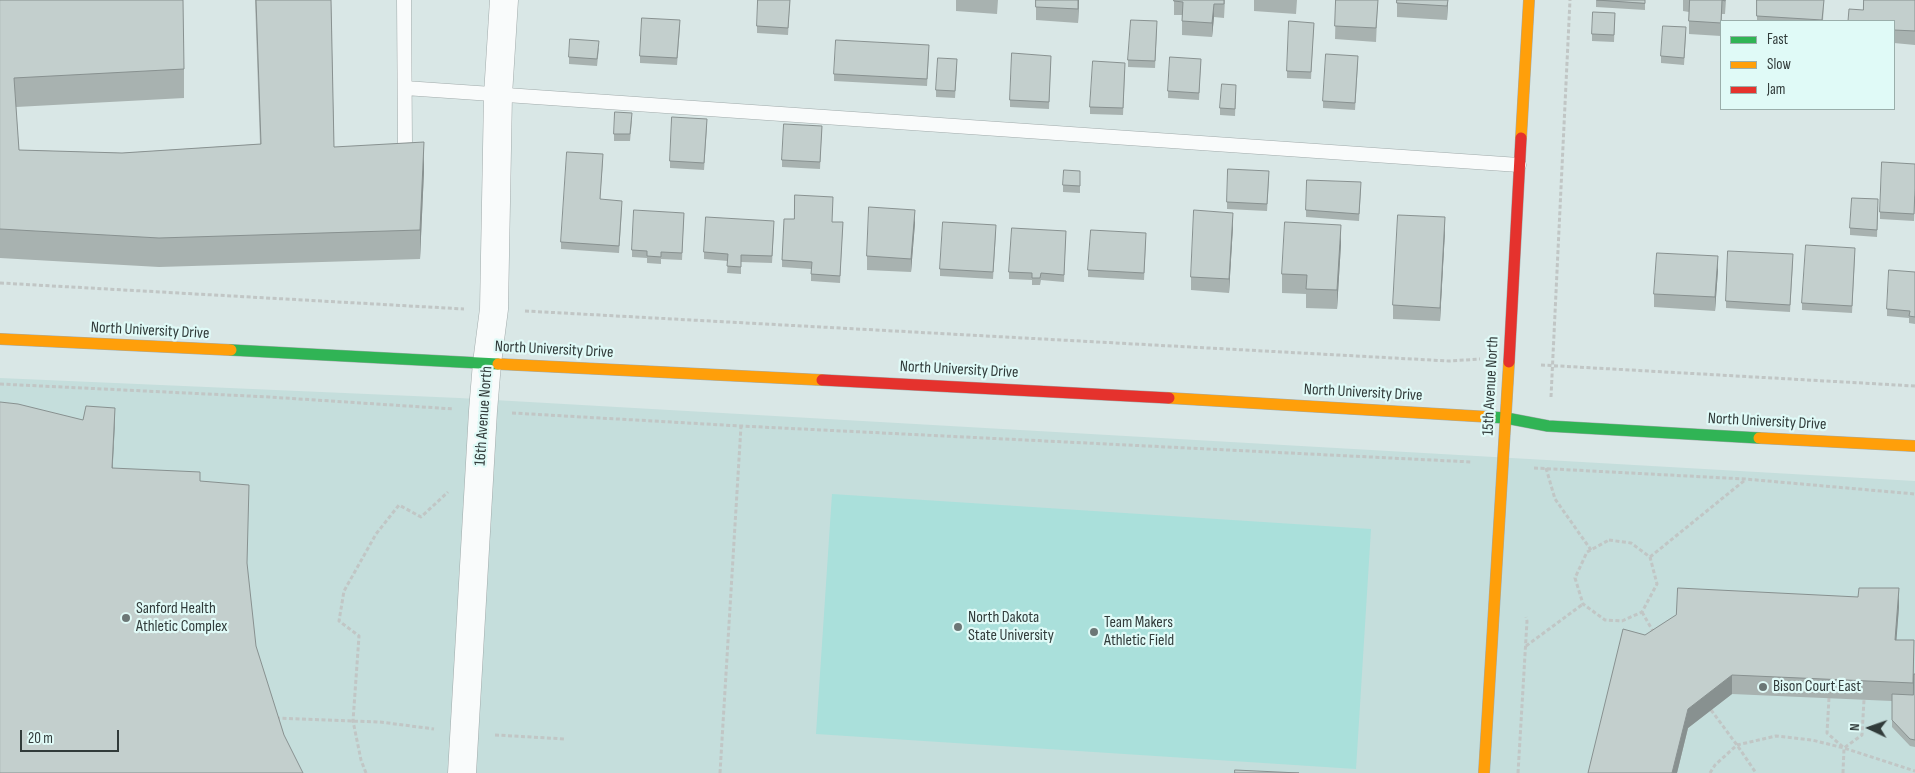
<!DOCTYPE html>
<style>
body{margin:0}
#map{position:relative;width:1915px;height:773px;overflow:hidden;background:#d9e7e6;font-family:"Sofia Sans Condensed",sans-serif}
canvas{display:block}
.legend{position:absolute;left:1720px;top:20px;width:175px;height:90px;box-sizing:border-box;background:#e0faf7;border:1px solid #9aaeab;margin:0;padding:6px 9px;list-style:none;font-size:15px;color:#313b3a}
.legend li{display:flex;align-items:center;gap:10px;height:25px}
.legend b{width:25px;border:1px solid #9aaeab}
.north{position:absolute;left:1845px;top:703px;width:50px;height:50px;-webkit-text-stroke:4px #e0faf7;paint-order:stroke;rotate:273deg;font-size:14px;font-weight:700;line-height:20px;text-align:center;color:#313b3a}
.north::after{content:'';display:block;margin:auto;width:18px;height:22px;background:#313b3a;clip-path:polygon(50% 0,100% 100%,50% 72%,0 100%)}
.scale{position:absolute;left:20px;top:730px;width:99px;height:22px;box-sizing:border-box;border:2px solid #313b3a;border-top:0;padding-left:6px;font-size:15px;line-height:18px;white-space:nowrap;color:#313b3a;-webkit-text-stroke:4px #e0faf7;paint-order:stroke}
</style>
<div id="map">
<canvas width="1915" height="773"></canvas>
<ul class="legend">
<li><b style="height:6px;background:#30b455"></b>Fast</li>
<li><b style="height:6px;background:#ff9f0a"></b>Slow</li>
<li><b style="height:6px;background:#e5322d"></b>Jam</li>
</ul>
<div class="north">N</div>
<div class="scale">20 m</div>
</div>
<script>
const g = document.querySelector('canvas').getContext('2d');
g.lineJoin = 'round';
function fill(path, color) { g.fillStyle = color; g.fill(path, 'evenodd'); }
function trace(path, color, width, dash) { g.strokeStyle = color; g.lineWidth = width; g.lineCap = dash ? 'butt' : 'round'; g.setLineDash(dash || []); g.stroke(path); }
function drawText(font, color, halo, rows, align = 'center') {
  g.font = font + ' "Sofia Sans Condensed",sans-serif'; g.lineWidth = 4.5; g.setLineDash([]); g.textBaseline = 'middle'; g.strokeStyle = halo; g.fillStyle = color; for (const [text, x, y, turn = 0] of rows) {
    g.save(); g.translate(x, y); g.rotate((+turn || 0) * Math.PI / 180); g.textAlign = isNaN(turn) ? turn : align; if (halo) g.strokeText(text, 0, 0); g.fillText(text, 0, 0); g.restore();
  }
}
fill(new Path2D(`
 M0,378l459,20 1456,83v292h-1915z`), '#c5dedc');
fill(new Path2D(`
 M832,494l539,35 -15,240 -540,-35z`), '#aae0db');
const lane = new Path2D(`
 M404,0l1,144
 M405,88l1114,77`);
const street = new Path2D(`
 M462,773l21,-362 4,-48 7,-54 4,-214 6,-95`);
const fast = new Path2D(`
 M231,350l267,14
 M1490,417l16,1 42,8 211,12`);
const slow = new Path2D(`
 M1521,138l8,-138
 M0,339l231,11
 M498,364l324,16
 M1169,398l321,19
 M1759,438l156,8
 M1484,773l25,-411`);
const jam = new Path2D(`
 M1509,362l12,-224
 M822,380l347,18`);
trace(lane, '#a0aaaa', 15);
trace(street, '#a0aaaa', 29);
trace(fast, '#a0aaaa', 12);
trace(slow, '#a0aaaa', 12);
trace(jam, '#a0aaaa', 12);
trace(new Path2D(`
 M0,283l464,26
 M525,311l924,50 31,-2
 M1541,365l374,21
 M0,384l269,13 185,12
 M1551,397l19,-397
 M512,413l229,13 731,36
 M1534,468l211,11 170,15
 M1546,468l9,31 36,51
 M1609,540l22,3 19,14 7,27 -15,28 -20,9 -17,-1 -22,-16 -8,-26 12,-26z
 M1650,557l95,-77
 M1642,612l12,21
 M1526,646l57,-42
 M1829,698l-2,35 16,14
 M1711,710l26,35 19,28
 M276,718l104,4 54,7
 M495,735l71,4
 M366,773l-5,-13 -8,-39 6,-85 -20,-15 5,-30 32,-57 23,-29 22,12 27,-25
 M720,773l21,-347
 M1518,773l9,-152 -1,-4
 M1710,773l5,-8 22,-20 39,-9 36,4 32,8 71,23
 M1843,773l1,-25 18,-13 2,-35`), '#c1c6c5', 3, [4, 2.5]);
trace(lane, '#f9fbfb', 14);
trace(street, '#f9fbfb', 28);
trace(fast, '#30b455', 11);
trace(slow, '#ff9f0a', 11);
trace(jam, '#e5322d', 11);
fill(new Path2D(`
 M0,0l184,69v29l-168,9 3,43 103,3 138,-9 -5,-144h76l3,147 90,24 -4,88 -261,8 -159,-9z
 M790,0l-2,35 -31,-2v-7z
 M956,0h42l-1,14 -41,-3z
 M1036,0h43l-1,23 -42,-3z
 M1174,0h51l-1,18 -10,-1 -2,20 -30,-2v-20h-8z
 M1254,0h43l-1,14 -42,-3z
 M1336,0h42l-2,42 -41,-3z
 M1397,0h51l-1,20 -50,-3z
 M1596,0h49v10l-49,-3z
 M1683,0h43l-1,14h-3l-1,22 -32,-2v-22l-6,-1z
 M1757,0h67l-1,21h-66z
 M1915,0v45l-21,-2v-22l-31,-11z
 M1615,13l-1,29 -22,-1v-7z
 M1314,23l-3,56 -24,-1v-7z
 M680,27l-3,38 -37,-2v-7z
 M1157,28l-2,40 -27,-1v-7z
 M1686,34l-2,31 -23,-2v-7z
 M599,48l-2,18 -28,-2v-7z
 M929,52l-2,34 -93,-5v-7z
 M1051,56l-2,53 -39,-2v-7z
 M1201,59l-2,41 -31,-2v-7z
 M1358,63l-3,47 -32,-2v-7z
 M957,66l-2,32 -19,-1v-7z
 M1125,70l-2,45 -33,-1v-7z
 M1236,92l-1,24 -15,-1v-7z
 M632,120l-2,21h-16v-7z
 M707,126l-3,44 -34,-2v-7z
 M822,126l-2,43 -38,-2v-7z
 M603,161l-3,38 22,9 -3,45 -58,-4v-7z
 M1080,178v15l-17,-1v-7z
 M1269,178l-2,33 -40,-2v-7z
 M1361,189l-2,32 -53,-4v-7z
 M1915,196l-1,25 -34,-2v-7z
 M1878,206l-1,31 -27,-2v-7z
 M684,213l-2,47 -21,-1v5l-14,-1v-5l-15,-1v-7z
 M832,222h11l-3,61 -29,-2v-12l-29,-2v-7z
 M915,223l-4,49 -44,-2v-14z
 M1233,226l-4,67 -38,-3v-13z
 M774,228l-2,35 -31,-1v12l-14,-1 1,-12 -24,-2v-7z
 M1066,231l-2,51 -23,-2 -1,5h-8v-5l-23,-1v-7z
 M1445,231l-5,90 -47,-2v-14z
 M996,232l-3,47 -53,-3v-7z
 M1146,240l-2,40 -56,-3v-7z
 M1341,244l-4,65 -31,-1v-14l-24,-1v-19z
 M1855,255l-3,58 -50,-3v-7z
 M1793,261l-3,51 -64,-4v-7z
 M1718,270l-3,41 -61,-4v-13z
 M1915,272v52l-6,-1v-5l-22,-2v-7z
 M1858,597l41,10 -3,33 18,19 -1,29 2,-14v73l-5,-1 -18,-19v-26l-160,-7 -44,34 -11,45h-89l57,-138z`), '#a8b2b0');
fill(new Path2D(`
 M1078,0h1l-1,23z
 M1448,0l-1,20v-14z
 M1214,4v13l-2,20v-14z
 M424,142v29l-4,88v-29z
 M915,210v13l-4,49v-13z
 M1233,213v13l-4,67v-14z
 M1445,217v14l-5,90v-13z
 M1341,225v19l-4,65v-19z
 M1718,256v14l-3,41v-14z
 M115,408v14l-3,59v-13z
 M1899,588v19l-4,52v-19z
 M1732,675v19l-44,34 -11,45h-5l16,-64z`), '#889190');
const building = new Path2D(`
 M0,0h183l1,69 -170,9 5,72 103,3 139,-9 -5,-144h75l3,147 90,-5 -4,88 -261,8 -159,-9z
 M758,0h32l-2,28 -31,-2z
 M1036,0h42v9l-42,-2z
 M1174,0h50v4h-10l-2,19 -30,-2 1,-19 -9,-1z
 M1336,0h42l-2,28 -41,-2z
 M1397,0h51l-1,6 -50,-3z
 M1597,0h48v3z
 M1690,0h35v1l-3,-1 -1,23 -32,-2z
 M1757,0h67l-2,20 -65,-4z
 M1864,0h51v31l-21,-1v-9h-46l1,-12 14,1z
 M1593,12l22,1 -1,22 -22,-1z
 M642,18l38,2 -3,38 -37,-2z
 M1131,20l26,1 -2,40 -27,-1z
 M1289,21l25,2 -3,49 -24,-1z
 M1663,26l23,1 -2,31 -23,-2z
 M570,39l29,2 -2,18 -28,-2z
 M836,40l93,5 -2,34 -93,-5z
 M1012,53l39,3 -2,46 -39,-2z
 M1326,54l32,2 -3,47 -32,-2z
 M1170,57l31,2 -2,34 -31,-2z
 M938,58l19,1 -2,32 -19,-1z
 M1093,61l32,2 -2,45 -33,-1z
 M1222,84l14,1 -1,24 -15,-1z
 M615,112l17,1 -2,21h-16z
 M672,117l35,2 -3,44 -34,-2z
 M784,124l38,2 -2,36 -38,-2z
 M567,152l36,2 -3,45 22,2 -3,45 -58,-4z
 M1882,162l33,2v25l-1,25 -34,-2z
 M1228,169l41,2 -2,33 -40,-2z
 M1064,170l16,1v15l-17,-1z
 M1307,180l54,2 -2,32 -53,-4z
 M795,195l38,2 -1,25h11l-3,54 -29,-2 1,-12 -30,-2 2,-41h10z
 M1852,198l26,1 -1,31 -27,-2z
 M869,207l46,3 -4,49 -44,-3z
 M634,210l50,3 -2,40 -21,-1v5l-14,-1v-5l-15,-1z
 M1194,210l39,3 -4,66 -38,-2z
 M1398,215l47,2 -5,91 -47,-3z
 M706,217l68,4 -2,35 -31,-1v12l-14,-1 1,-12 -24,-2z
 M943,222l53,3 -3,47 -53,-3z
 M1285,222l56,3 -4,65 -31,-1 1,-14 -25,-1z
 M1012,228l54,3 -2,44 -23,-2 -1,5h-8v-5l-23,-1z
 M1091,230l55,3 -2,40 -56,-3z
 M1806,245l49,3 -3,58 -50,-3z
 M1728,251l65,3 -3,51 -64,-4z
 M1657,253l61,3 -3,41 -61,-3z
 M1889,270l26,2v45l-6,-1 1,-5 -23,-2z
 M0,402l18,2 65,16 3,-14 29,2 -3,60 88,4v9l49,4 -2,78 9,83 28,89 19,38h-303z
 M1678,588l180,9 1,-9h40l-4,52h19l-1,43 -181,-8 -44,34 -16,64h-84l35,-144 22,6 31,-20z
 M1914,674h1v66l-5,-1 -18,-19v-26l21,1z
 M1235,770l64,3h-64z`);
fill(building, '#c3cfcd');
trace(building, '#889190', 1);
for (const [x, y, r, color] of [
 [126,618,5,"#6c7776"],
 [958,627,5,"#6c7776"],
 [1094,632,5,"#6c7776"],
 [1763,687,5,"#6c7776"]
]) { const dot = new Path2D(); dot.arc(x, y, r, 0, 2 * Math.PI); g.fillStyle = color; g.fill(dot); trace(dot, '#e0faf7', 2); }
drawText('16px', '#313b3a', '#e0faf7', [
 ["North University Drive",150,331,3],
 ["North University Drive",554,350,3],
 ["North University Drive",959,370,3],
 ["15th Avenue North",1491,386,-87],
 ["North University Drive",1363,393,3],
 ["16th Avenue North",484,416,-86],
 ["North University Drive",1767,422,3]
]);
drawText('16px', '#313b3a', '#e0faf7', [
 ["Sanford Health",136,609],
 ["Athletic Complex",136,627],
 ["North Dakota",968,618],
 ["State University",968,636],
 ["Team Makers",1104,623],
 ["Athletic Field",1104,641],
 ["Bison Court East",1773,687]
], 'left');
</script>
